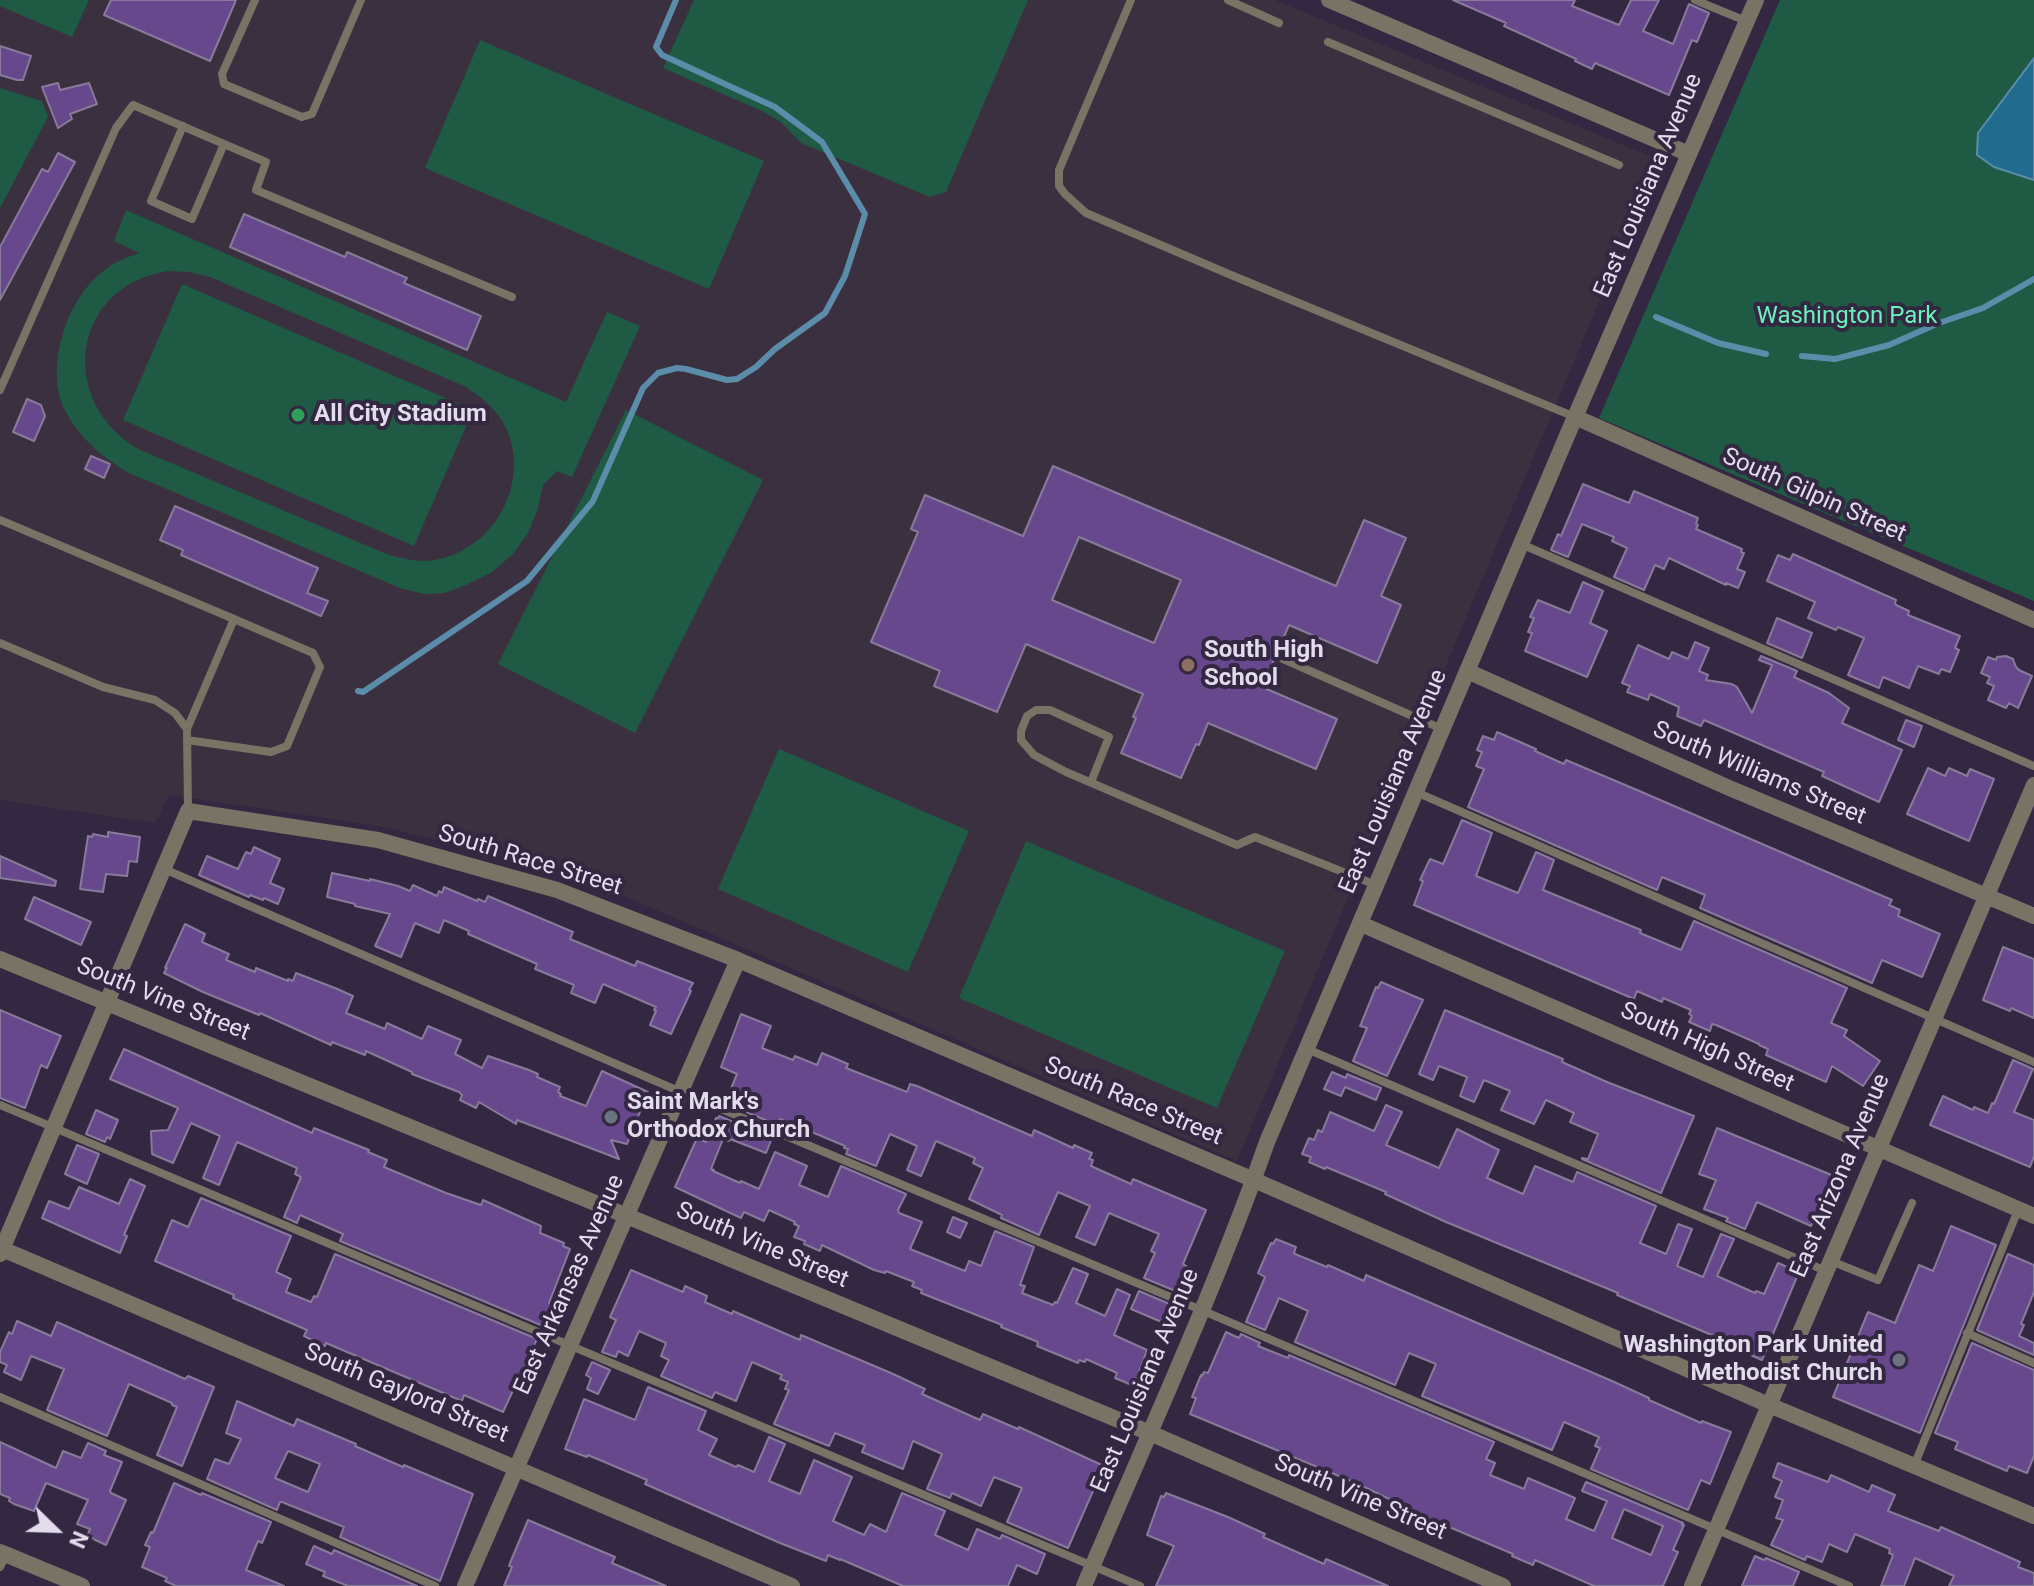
<!DOCTYPE html>
<style>
body{margin:0}
#map{position:relative;width:2034px;height:1586px;overflow:hidden;background:#332741;font-family:Roboto,sans-serif}
canvas{display:block}
.north{position:absolute;left:16px;top:1490px;width:80px;height:80px;-webkit-text-stroke:6px #332741;paint-order:stroke;rotate:113deg;font-size:22px;font-weight:700;line-height:32px;text-align:center;color:#e2dcec}
.north::after{content:'';display:block;margin:auto;width:28px;height:36px;background:#e2dcec;clip-path:polygon(50% 0,100% 100%,50% 72%,0 100%)}
</style>
<div id="map">
<canvas width="2034" height="1586"></canvas>
<div class="north">N</div>
</div>
<script>
const g = document.querySelector('canvas').getContext('2d');
g.lineJoin = 'round';
function fill(path, color) { g.fillStyle = color; g.fill(path, 'evenodd'); }
function trace(path, color, width, dash) { g.strokeStyle = color; g.lineWidth = width; g.lineCap = dash ? 'butt' : 'round'; g.setLineDash(dash || []); g.stroke(path); }
function drawText(font, color, halo, rows, align = 'center') {
  g.font = font + ' Roboto,sans-serif'; g.lineWidth = 8; g.setLineDash([]); g.textBaseline = 'middle'; g.strokeStyle = halo; g.fillStyle = color; for (const [text, x, y, turn = 0] of rows) {
    g.save(); g.translate(x, y); g.rotate((+turn || 0) * Math.PI / 180); g.textAlign = isNaN(turn) ? turn : align; if (halo) g.strokeText(text, 0, 0); g.fillText(text, 0, 0); g.restore();
  }
}
fill(new Path2D(`
 M0,0h1275l384,160 -422,1001 -650,-281 -202,-53 -216,-32 -14,28 -155,-23z`), '#3b3040');
fill(new Path2D(`
 M0,0h89l-17,37 -72,-31z
 M694,0h334l-82,192 -16,5 -129,-54 -20,-21 -19,-11 -99,-43z
 M1780,0h254v601l-435,-183z
 M480,40l284,121 -55,128 -284,-121z
 M0,88l42,13 6,16 -48,91z
 M126,210l440,192 41,-90 33,14 -68,151 -15,-6 -14,14 -6,26 -9,22 -15,21 -21,18 -26,13 -21,8 -21,1 -24,-6 -271,-115c-26,-15 -47,-33 -62,-59 -24,-42 -2,-112 34,-141 11,-10 24,-15 38,-20l-25,-12zM168,271l22,1 20,5 254,109c14,9 27,18 37,33 36,58 -7,138 -76,142 -12,0 -24,-3 -36,-6l-251,-106c-81,-48 -67,-163 30,-178z
 M182,284l291,126 -59,136 -291,-126z
 M626,410l137,70 -128,253 -137,-69z
 M779,749l190,82 -61,141 -190,-83z
 M1026,841l259,110 -68,157 -258,-110z`), '#1f5a44');
const water = new Path2D(`
 M2034,58v122l-40,-13 -17,-12 1,-22z`);
fill(water, '#216b8e');
trace(water, '#5b8daa', 2);
trace(new Path2D(`
 M1656,317l62,26 48,11
 M1802,356l33,3 54,-14 50,-22 44,-15 51,-29
 M358,691l5,1 164,-111 66,-80 50,-113 15,-15 19,-5 9,1 41,11 10,-1 19,-12 19,-18 50,-36 20,-37 20,-62 -43,-72 -47,-35 -113,-52 -6,-8 20,-47`), '#5b8daa', 6);
const building = new Path2D(`
 M111,0h125l-26,61 -106,-46z
 M1453,0h122l-3,6 47,19 12,-25h28l-16,31 30,13 16,-40 20,9 -12,29 -5,-2 -23,55 -74,-32 -3,6 -17,-8 1,-2 -72,-33 2,-3z
 M0,46l31,10 -8,24h-6l-17,-5z
 M58,83l2,7 29,-7 8,21 -27,10 2,5 -14,9 -16,-41z
 M58,153l17,9 -75,138v-53l42,-78 6,3z
 M244,214l101,43 2,-5 60,26 -3,5 77,33 -14,34 -237,-103z
 M27,399l14,6 4,11 -11,25 -21,-9z
 M91,456l19,8 -6,14 -19,-9z
 M1053,466l283,120 28,-66 42,18 -25,58 20,9 -24,58 -88,-38 -27,62 75,32 -21,50 -108,-46 -9,22 -3,-1 -15,34 -60,-25 15,-35 -3,-1 10,-23 -117,-50 -29,68 -63,-26 6,-15 -69,-29 47,-110 -7,-3 14,-34 98,41zM1079,537l102,43 -27,63 -102,-43z
 M1583,484l46,19 5,-12 64,27 -2,6 2,1 -2,4 46,20 -1,3 3,1 -7,16 8,3 -7,16 -12,-5v2l-57,-27 -5,11 -9,-4 -11,25 -30,-13 13,-29 -15,-7 2,-4 -32,-13 -14,33 -17,-7 7,-16 3,2z
 M175,506l143,62 -11,25 21,8 -7,15 -140,-61 2,-5 -23,-10z
 M1793,554l103,46 -1,3 1,2 13,6 -1,4 52,21 -5,12 4,2 -9,22 -9,-3 -2,5 -21,-8 -9,22 -26,-11 -4,11 -31,-13 16,-37 -26,-11 -2,3 -28,-12 7,-16 -48,-21 11,-26 12,5z
 M1583,582l20,9 -13,32 17,8 -20,46 -62,-26 7,-18 -4,-1 6,-14 -4,-1 8,-17 32,13z
 M1777,618l35,15 -10,25 -35,-15z
 M1695,642l14,6 -10,23 9,4 -2,5 26,4 5,3 15,26 20,-48 -13,-5 2,-4 36,15 -3,6 35,16 20,15 -7,15 60,27 -23,52 -57,-26 2,-4 -83,-36 -37,-16 -3,6 -24,-10 2,-9 -29,-13 -2,6 -21,-8 3,-6 -8,-3 16,-38 31,14 3,-7 16,7z
 M2006,656l7,3 3,8 3,3 13,6 -14,32 -9,-5 -3,5 -18,-8 6,-14 -7,-3 3,-6 -9,-4 7,-16 8,3 1,-3z
 M1906,720l16,6 -8,21 -16,-7z
 M1497,732l39,17 -1,2 29,13 2,-4 71,30 255,110 -3,5 11,5 -2,6 42,18 -18,43 -40,-17 -10,23 -172,-75 5,-13 -43,-18 -5,13 -189,-83 16,-38 -8,-3 6,-14 -5,-2 6,-14 11,4z
 M1928,768l17,8 4,-8 18,8 3,-7 24,10 -25,62 -62,-27z
 M1462,820l30,13 -16,43 42,17 18,-41 18,8 -11,30 98,40 -1,3 41,17 13,-29 153,67 -16,35 16,7 -3,6 36,25 -17,25 -31,-20 -6,16 -60,-27 2,-6 -9,-4v-1l-43,-19 -4,-1 -2,7 -21,-9 3,-6 -3,-2 2,-4 -28,-12 -1,4 -25,-11 -3,8 -220,-94 9,-24 -3,-1 10,-21 13,5z
 M108,832l32,5 -3,25 -8,-1 -2,15 -21,-2 -3,18 -23,-3 8,-53 4,1 1,-3 15,3z
 M254,847l26,12 -10,24 14,6 -6,15 -14,-6 -1,2 -13,-5 -1,2 -50,-22 8,-19 31,13 8,-17 5,2z
 M0,856l56,25 -1,5 -55,-8z
 M332,873l38,8v-2l28,7 12,5 3,-6 24,11 2,-5 3,2 2,-6 33,14 1,-2 7,3 3,-6 85,36 -3,7 65,27 2,-5 56,22 -4,7 2,1 -20,43 -21,-9 6,-14 -2,-1 2,-3 -53,-23 -8,19 -24,-10 3,-8 -39,-16 2,-5 -69,-30 1,-3 -25,-11 -5,13 -24,-10 -14,34 -26,-11 15,-32 -35,-8v-2l-28,-7z
 M34,897l57,25 -10,23 -56,-26z
 M185,924l20,10 -3,8 27,12 -3,6 29,12 1,-4 32,13v-2l5,2 3,-8 39,15 18,8 -7,17 39,16 2,-6 35,16 6,-13 33,14 -6,14 27,14 6,-12 41,14 9,4 -1,3 23,10 -2,5 3,2 -1,2 26,10 16,-35 46,21 -21,52 -16,-4 8,19 -102,-39 -1,4 -37,-22 -3,6 -16,-8 2,-5 -3,-3 -47,-18v-2l-46,-21 -1,4 -33,-13 -1,3 -71,-32 -1,2 -56,-23 -39,-19 3,-5h-2z
 M2003,947l31,12v59l-23,-10 -1,3 -27,-11z
 M1381,982l42,18 -36,76 -34,-15 14,-33 -7,-2 1,-2 15,-37 2,1z
 M0,1010l61,26 -14,32 -6,-3 -16,43 -25,-10z
 M1445,1010l118,49 -1,3 45,20 87,34 -33,77 -79,-34v-1l6,1 10,-25 -28,-12 4,-9 -28,-13 -12,24 -33,-14 9,-19 -26,-11 -10,22 -14,-6 7,-19 -28,-11 -6,14 -14,-6z
 M741,1014l30,12 -9,22 31,12 2,-4 22,9 5,-12 26,11 -2,4 61,24 3,-8 7,2 115,50 2,-6 39,18 1,-3 18,8 -3,6 4,1 -2,6 40,18 2,-5 73,31 -23,54 5,3 -10,25 -34,-14 11,-25 -4,-2 8,-17 -50,-21 -14,32 -19,-8 14,-31 -32,-14 -19,43 -38,-17 1,-3 -33,-16 14,-31 -10,-5 2,-5 -39,-17 -15,35 -14,-6 10,-24 -27,-12 -14,32 -30,-12 2,-5 -4,-1 1,-2 -26,-11 -39,-16 -3,6 -52,-22 12,-29 -16,-7z
 M124,1049l188,84 2,-5 55,22 -1,2 19,8 -3,7 62,26 35,12 2,-5 58,26 -1,7 24,10 -1,3 7,3 -21,54 5,2 -8,18 -2,-1 -1,4 -203,-85 3,-7 -43,-19 -3,8 -13,-6 17,-40 -6,-3 2,-6 -60,-26 -18,43 -16,-7 17,-42 -29,-13 -18,40 -21,-9 -1,-23 17,-1 10,-22 -68,-29z
 M2013,1060l20,9 -19,43 20,8v36l-4,11 -100,-42 13,-29 30,14 1,-3 14,6 4,-10 2,1z
 M1332,1072l14,6 1,-4 34,14 -5,12 -31,-13 -4,9 -17,-7z
 M1386,1105l16,7 -16,33 53,23 18,-39 42,21 -12,28 36,16 12,-28 38,16 4,-10 79,34 -16,37 26,11 12,-30 14,5 -15,37 26,11 18,-43 13,5 -17,37 38,17 1,-2 8,3 14,-31 21,9 -37,88 -30,-13 1,-3 -116,-49 1,-2 -172,-71 -61,-28 1,-2 -60,-25 -1,2 -16,-7 2,-5 -9,-3 7,-16 5,2 4,-10 4,2 8,-20 44,19z
 M96,1110l22,10 -8,19 -3,-2 -2,5 -19,-8z
 M719,1116l53,22 -6,15 -36,-14 -1,2 -6,-2 -12,30 3,1 -1,1 27,12 1,-2 18,8 16,-37 32,14 -8,19 29,12 13,-31 65,28 -8,16 1,3 23,9 -12,27 55,22 4,-10 12,5 14,-35 39,16 -14,38 5,1 -3,7 31,12 2,-3 2,1 16,-35 15,6 -12,29 29,13 12,-27 13,6 -16,40 33,15 -13,36 -19,-8 2,-5 -31,-14 -1,3 -6,-2 -1,3 -41,-17 1,-4 -37,-15 1,-2 -81,-32 1,-3 -10,-4 2,-4 -28,-11 -1,2 -11,-3 -52,-25 -2,6 -16,-7 1,-3 -11,-4 5,-11 -5,-2 1,-2 -26,-12 -5,11 -20,-9 -3,6 -66,-31 22,-49 9,4 10,-24h2z
 M1717,1128l117,48 -23,50 -54,-24 -12,27 -19,-8 2,-3 -24,-9 12,-29 -17,-6z
 M77,1145l22,9 -12,30 -22,-10z
 M130,1179l15,7 -21,49 3,1 -7,17 -78,-35 7,-17 20,8 10,-22 40,17z
 M201,1198l90,38 -15,36 15,7 -5,13 25,10 3,-6 3,1 18,-43 202,85 -34,73 -39,-17 -2,6 -136,-58 -1,3 -13,-6 -8,-4 3,-6 -74,-32 1,-3 -79,-34 17,-41 16,7z
 M953,1217l14,6 -7,15 -13,-6z
 M1951,1226l45,19 -76,188 -87,-36 35,-85 27,11 24,-58 14,6z
 M1276,1239l20,8 -2,6 1,1 32,13 1,-2 36,16 2,-6 246,106 37,17v2l52,23 1,-2 29,11 -21,52 -9,-4 -13,30 -97,-41 9,-21 -5,-2 4,-9 -35,-15 -12,28 -130,-54 14,-32 -27,-11 -14,32 -100,-43 13,-31 -29,-13 -14,32 -19,-8 19,-45 -7,-4 13,-30 2,1z
 M2008,1254l26,11v27l-13,32 3,1 -5,11 15,7v12l-57,-25z
 M631,1270l52,22 2,-6 22,10 -2,6 2,1 25,11 1,-3 67,29 1,-5 90,38 34,16 -3,5 58,26 3,-6 35,15 1,-2 85,39 -36,82 -61,-26 15,-34 -28,-11 -13,29 -29,-13 -2,5 -23,-9 15,-35 -29,-13 -10,28 -41,-17 3,-7 -30,-12 -6,13 -55,-22 15,-34 -4,-1 3,-7 -8,-3 2,-4 -30,-13 -16,39 -21,-9 -3,6 -51,-22 8,-16 -8,-4 5,-13 -27,-12 -11,25 -10,-5 -2,6 -14,-5 14,-32 -6,-3z
 M1139,1291l33,14 -8,18 -33,-14z
 M17,1321l34,15 6,-14 128,57 3,-3 26,11 -32,79 -25,-11 20,-48 -5,-2v-2l-43,-19 -22,52 -60,-26 17,-41 -33,-13 -10,24 -17,-8 3,-7 -7,-3v-10l9,-20 3,2z
 M1226,1332l13,6 2,-4 19,9 -2,3 30,12 1,-3 205,87 -8,17 9,4 -5,12 34,14 4,-11 47,20 -9,21 28,12 13,-30 -25,-10 4,-9 97,41 -1,2h2l-11,25 5,2 -15,34h-69l-59,-26 -2,5 -21,-9 1,-2 -78,-33 -77,-37 -168,-70 6,-16 -4,-1 9,-22 1,1 2,-4 4,1zM1624,1509l39,17 -12,29 -39,-17z
 M1972,1343l62,27v86l-7,17 -18,-7 -2,5 -52,-22 3,-7 -23,-9z
 M592,1362l18,8 -12,24 -11,-5 4,-11 -5,-3z
 M648,1387l58,24 -8,19 19,9 -8,16 27,12 2,-2 16,7 15,-35 16,7 -16,37 31,13 14,-34 38,17 -19,44 31,14 6,-11 16,8 16,-39 43,18 -10,24 33,15 9,-21 23,10 2,-4 43,19 -8,20 -20,-9 -9,21h-105l-63,-27v1l-12,-5 -2,6 -46,-18 -135,-59 2,-4 -59,-25 -1,2 -22,-8 19,-50 51,21z
 M237,1401l57,25 3,-7 59,25 -1,2 48,21 1,-2 69,29 -33,87 -100,-44 4,-10 -62,-25h-2l-3,8 -70,-31 8,-20 14,5 12,-25 -15,-6zM288,1451l32,13 -12,28 -33,-14z
 M0,1442l56,26 7,-17 18,7 7,-15 18,8 -2,4 18,7 -12,29 1,2 15,7 -20,45 -19,-9 3,-7 -13,-5 11,-24 -42,-17 -12,28 -20,-7 -5,-3 1,-3 -10,-4z
 M1778,1463l50,19 3,-7 38,17 3,-7 23,10 -7,16 51,20 2,-4 79,35 -2,5 16,6v13h-85l5,-10 -39,-18 -11,28h-23l12,-31 -4,-2 1,-4 -35,-15 -8,18 -18,-8 -7,18 -15,-6 -2,4 -34,-15 12,-25 -7,-2 7,-18 -8,-3 7,-16 -9,-4z
 M174,1483l27,12 1,-2 69,29 -9,21 -4,-2 -12,29 38,16h-108l-11,-5 2,-3 -25,-11 8,-20 -5,-2 6,-13 2,1z
 M1166,1493l62,24 37,17 -2,3 61,27 2,-5 62,27h-232l18,-40 -27,-11 14,-39 3,1z
 M528,1520l87,37 -3,6 54,23h-162l8,-19 -3,-1 1,-3z
 M314,1546l18,8 2,-4 83,36h-69l-25,-10 2,-4 -19,-8z
 M1755,1556l9,4 2,-2 33,14 -6,14h-51z`);
fill(building, '#68488d');
trace(building, '#887b9a', 2);
trace(new Path2D(`
 M255,0l-33,74 2,10 78,33 10,-3 49,-114
 M1131,0l-72,170v16l6,8 21,19 145,62 344,142
 M1228,0l51,23
 M1695,0l51,21
 M1328,42l291,123
 M183,126l-32,75 41,18 32,-75
 M0,390l116,-262 17,-23 133,57 -10,28 256,107
 M0,520l234,99 -47,110 1,82
 M1521,544l513,222
 M0,643l103,44 52,13 20,13 12,16
 M1283,659l159,70
 M187,740l84,12 16,-6 33,-79 -7,-14 -79,-34
 M1091,782l18,-45 -59,-27h-14l-9,6 -6,15v9l13,15 32,17 171,73 18,-8 121,48
 M1416,792l618,270
 M164,869l517,223 499,209 669,285
 M1307,1049l519,222
 M0,1105l1140,481
 M1831,1261l47,19 34,-77
 M1967,1333l67,30
 M0,1397l435,189
 M1914,1466l104,-256
 M0,1567l6,-12`), '#797366', 8);
trace(new Path2D(`
 M1575,417l459,203
 M1467,671l260,116 307,129
 M1361,924l673,292
 M0,959l627,257 523,217 353,153
 M0,1248l792,338
 M0,1254l188,-443 190,29 179,50 181,70 516,220 515,225 265,111
 M0,1552l82,34
 M465,1586l273,-626
 M1692,1586l342,-801`), '#797366', 16);
trace(new Path2D(`
 M1329,0l360,154
 M1084,1586c62,-147 130,-293 183,-444l308,-725 181,-417`), '#797366', 16);
for (const [x, y, r, color] of [
 [298,415,8,"#2e9e5b"],
 [1188,665,8,"#8d6e63"],
 [611,1117,8,"#6b7280"],
 [1899,1360,8,"#6b7280"]
]) { const dot = new Path2D(); dot.arc(x, y, r, 0, 2 * Math.PI); g.fillStyle = color; g.fill(dot); trace(dot, '#332741', 3); }
drawText('24px', '#e2dcec', '#332741', [
 ["East Louisiana Avenue",1649,186,-67],
 ["South Gilpin Street",1814,496,24],
 ["South Williams Street",1759,774,23],
 ["East Louisiana Avenue",1394,782,-67],
 ["South Race Street",530,861,17],
 ["South Vine Street",163,1000,22],
 ["South High Street",1707,1048,24],
 ["South Race Street",1133,1102,23],
 ["East Arizona Avenue",1841,1176,-67],
 ["South Vine Street",762,1246,23],
 ["East Arkansas Avenue",570,1285,-66],
 ["East Louisiana Avenue",1146,1381,-67],
 ["South Gaylord Street",406,1394,23],
 ["South Vine Street",1360,1498,23]
]);
drawText('24px', '#6af2bd', '#332741', [
 ["Washington Park",1847,317]
]);
drawText('bold 24px', '#e2dcec', '#332741', [
 ["All City Stadium",314,415],
 ["South High",1204,651],
 ["School",1204,679],
 ["Saint Mark's",627,1103],
 ["Orthodox Church",627,1131],
 ["Washington Park United",1883,1346,"right"],
 ["Methodist Church",1883,1374,"right"]
], 'left');
</script>
